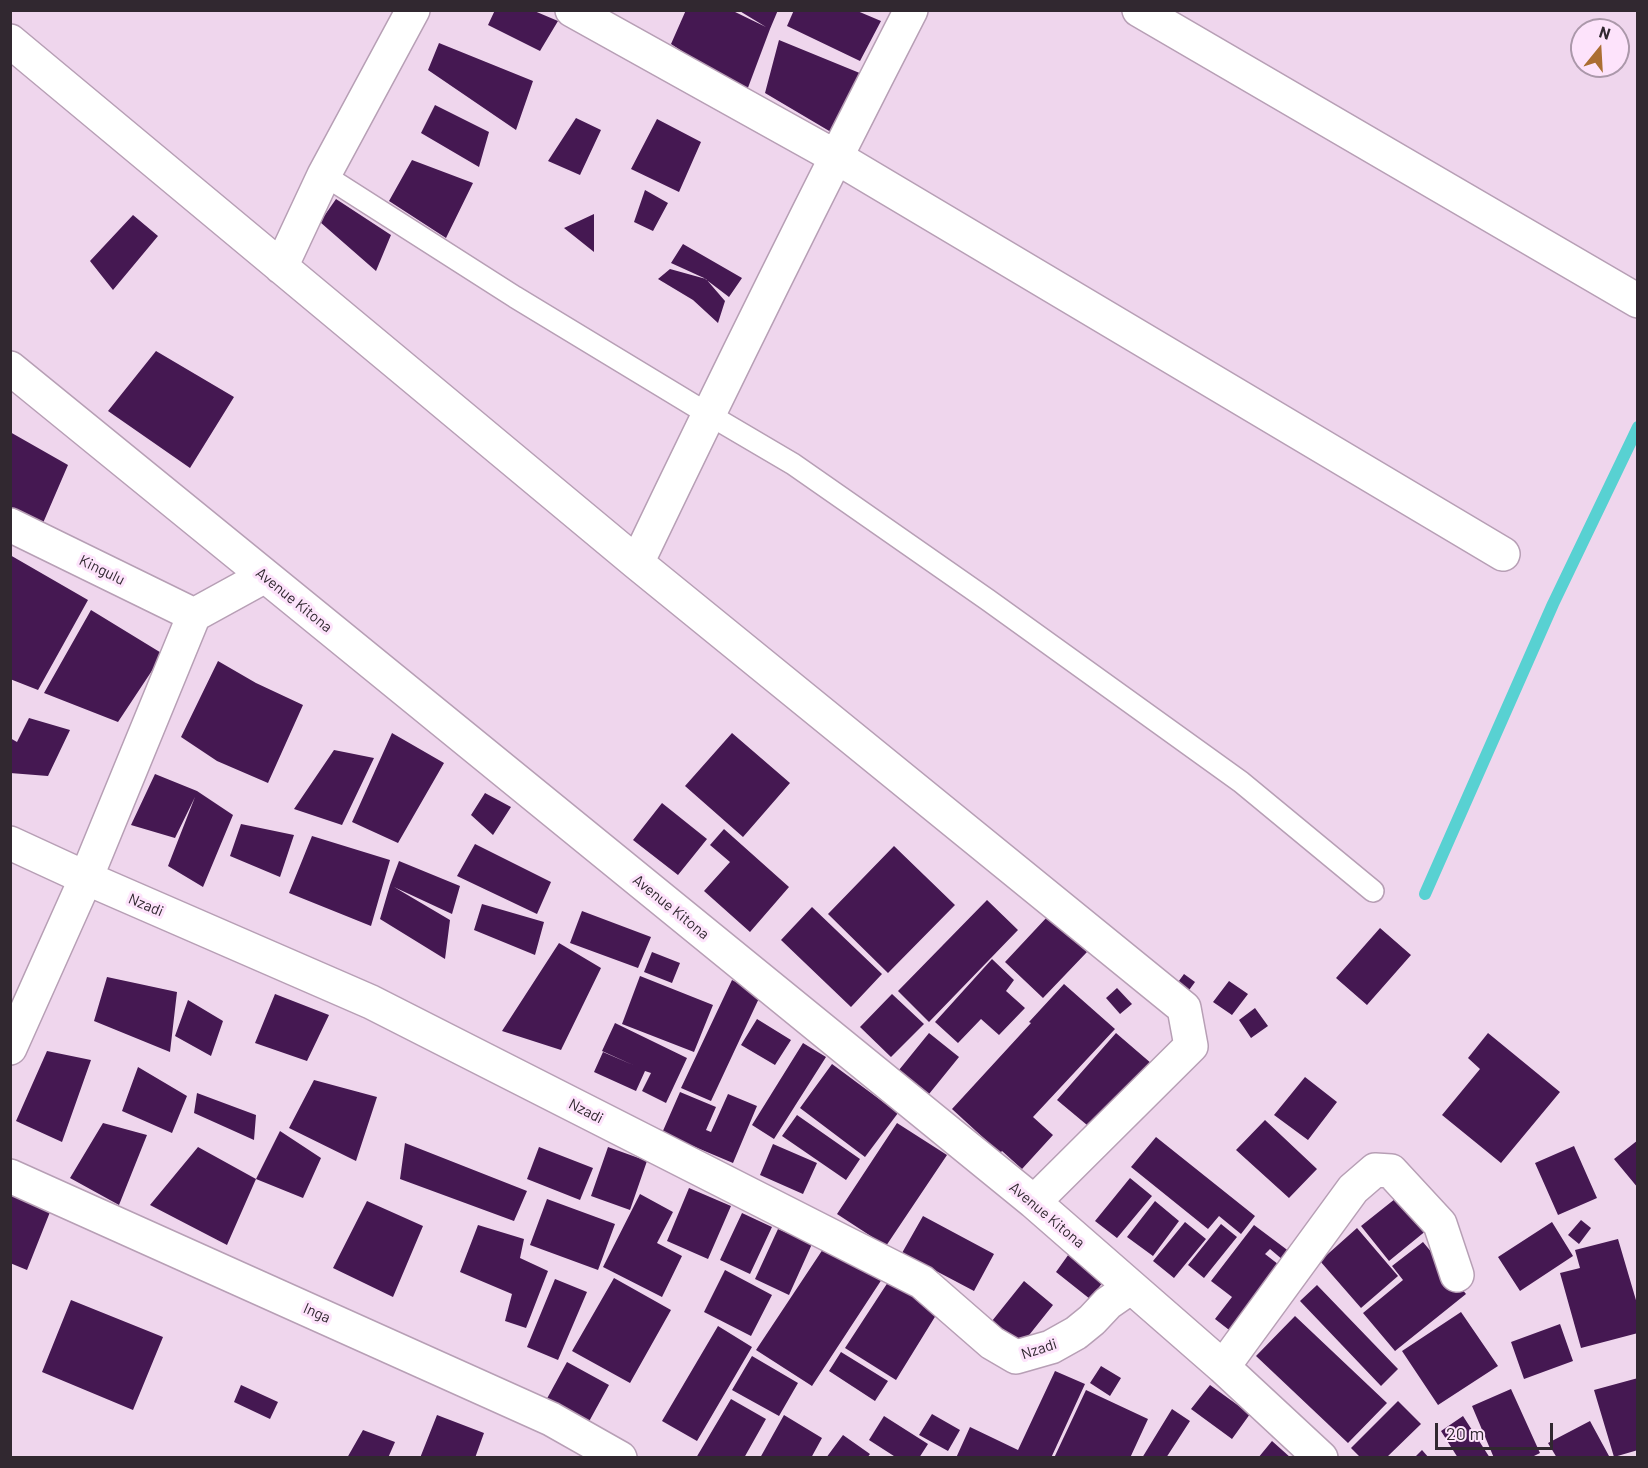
<!DOCTYPE html>
<style>
body{margin:0}
#map{position:relative;width:1648px;height:1468px;overflow:hidden;background:#efd6ed;font-family:Barlow,sans-serif}
canvas{display:block}
.frame{position:absolute;inset:0;border:12px solid #312830;pointer-events:none}
.north{position:absolute;left:1570px;top:18px;width:60px;height:60px;box-sizing:border-box;background:#fde3fb;border:2px solid #ab98aa;border-radius:50%;rotate:18deg;font-size:16px;font-weight:700;line-height:24px;text-align:center;color:#312830}
.north::after{content:'';display:block;margin:auto;width:21px;height:27px;background:#ab6e32;clip-path:polygon(50% 0,100% 100%,50% 72%,0 100%)}
.scale{position:absolute;left:1435px;top:1423px;width:118px;height:27px;box-sizing:border-box;border:3px solid #312830;border-top:0;padding-left:8px;font-size:18px;line-height:21px;white-space:nowrap;color:#312830;-webkit-text-stroke:4px #fde3fb;paint-order:stroke}
</style>
<div id="map">
<canvas width="1648" height="1468"></canvas>
<div class="frame"></div>
<div class="north">N</div>
<div class="scale">20 m</div>
</div>
<script>
const g = document.querySelector('canvas').getContext('2d');
g.lineJoin = 'round';
function trace(path, color, width, dash) { g.strokeStyle = color; g.lineWidth = width; g.lineCap = dash ? 'butt' : 'round'; g.setLineDash(dash || []); g.stroke(path); }
function fill(path, color) { g.fillStyle = color; g.fill(path, 'evenodd'); }
function drawText(font, color, halo, rows, align = 'center') {
  g.font = font + ' Barlow,sans-serif'; g.lineWidth = 6; g.setLineDash([]); g.textBaseline = 'middle'; g.strokeStyle = halo; g.fillStyle = color; for (const [text, x, y, turn = 0] of rows) {
    g.save(); g.translate(x, y); g.rotate((+turn || 0) * Math.PI / 180); g.textAlign = isNaN(turn) ? turn : align; if (halo) g.strokeText(text, 0, 0); g.fillText(text, 0, 0); g.restore();
  }
}
trace(new Path2D(`
 M1425,894l128,-290 85,-177`), '#58d1d2', 12);
fill(new Path2D(`
 M495,10h37l26,11 -18,30 -52,-26z
 M686,10h45l35,17 -28,-17h40l-8,19 -24,64 -75,-49z
 M794,10h61l26,11 -21,40 -73,-35z
 M779,40l88,36 -31,59 -71,-42z
 M439,43l94,38 -17,49 -88,-60z
 M435,105l54,27 -10,35 -58,-34z
 M576,118l25,12 -21,45 -32,-14z
 M657,119l44,23 -22,50 -48,-23z
 M412,160l61,23 -27,55 -57,-37z
 M645,190l23,13 -15,28 -19,-9z
 M336,199l55,36 -15,36 -56,-49z
 M594,214v38l-30,-24z
 M133,215l25,21 -45,54 -23,-29z
 M683,244l59,34 -13,19 -25,-19 -33,-15z
 M670,269l36,10 19,22 -7,22 -25,-23 -35,-21z
 M156,351l78,46 -44,71 -82,-57z
 M10,432l58,33 -28,65 -30,-21z
 M10,555l78,45 -50,90 -28,-11z
 M91,610l72,44 -45,68 -74,-29z
 M218,661l38,22 47,22 -35,78 -51,-22 -36,-24z
 M29,718l41,12 -22,46 -38,-3v-35l7,4z
 M392,733l52,30 -46,80 -46,-21z
 M732,733l58,50 -47,54 -58,-51z
 M334,750l40,8 -32,67 -48,-16z
 M155,774l42,17 36,24 -30,72 -35,-21 27,-69 -20,41 -44,-13z
 M485,793l26,14 -18,28 -22,-20z
 M662,803l45,36 -29,36 -45,-35z
 M241,824l53,11 -14,42 -50,-21z
 M724,829l65,58 -39,45 -46,-41 26,-29 -20,-17z
 M312,836l78,24 -19,66 -82,-33z
 M475,844l76,38 -14,32 -80,-38z
 M894,846l61,59 -67,68 -60,-59z
 M399,861l61,25 -8,28 -58,-27 56,33 -5,39 -65,-40 10,-34z
 M987,900l31,30 -89,92 -31,-31z
 M482,904l62,18 -9,33 -61,-25z
 M812,907l70,67 -31,33 -70,-67z
 M582,911l69,26 -13,31 -68,-25z
 M1048,916l39,36 -44,46 -38,-36z
 M1380,928l31,27 -44,50 -31,-27z
 M559,943l42,25 -40,82 -59,-19z
 M652,952l28,11 -8,20 -28,-11z
 M992,959l22,21 -8,11 19,17 -26,27 -18,-16 -23,24 -23,-21z
 M1184,974l11,8 -11,15 -11,-8z
 M640,976l73,29 -19,47 -72,-28z
 M107,977l70,15 -7,60 -76,-31z
 M732,980l29,14 -50,107 -30,-13z
 M1229,981l19,13 -16,21 -19,-13z
 M1064,984l51,45 -82,88 20,18 -31,34 -20,-18 -2,2 -48,-44 79,-86 -2,-1z
 M1117,988l15,16 -12,10 -14,-16z
 M275,994l54,21 -22,46 -52,-18z
 M892,994l32,30 -33,33 -31,-30z
 M188,1000l35,21 -12,35 -36,-20z
 M1255,1008l13,18 -17,12 -12,-18z
 M757,1019l34,21 -16,25 -34,-20z
 M615,1023l72,35 -21,45 -24,-12 9,-18 -6,-2 -9,20 -42,-19 9,-20 30,13 -31,-14z
 M929,1033l30,24 -30,37 -30,-24z
 M1116,1033l36,31 -59,66 -36,-30z
 M1488,1033l72,59 -59,71 -59,-48 38,-46 -12,-11z
 M803,1043l23,14 -52,82 -22,-14z
 M47,1051l44,9 -29,82 -46,-21z
 M832,1064l66,49 -33,44 -65,-49z
 M138,1067l49,29 -15,37 -50,-22z
 M1305,1077l32,25 -29,38 -34,-25z
 M314,1080l63,17 -21,64 -67,-33z
 M680,1092l36,15 -10,23 5,2 17,-38 29,12 -24,57 -71,-30z
 M197,1093l59,22 -2,25 -60,-27z
 M797,1115l63,44 -14,21 -64,-44z
 M1265,1120l52,49 -28,29 -53,-48z
 M103,1123l44,12 -28,70 -49,-27z
 M897,1123l50,32 -61,91 -49,-32z
 M280,1131l41,27 -18,40 -47,-19z
 M1156,1137l99,79 -14,18 -22,-18 -11,13 -77,-62z
 M1638,1140v48l-24,-29z
 M405,1143l122,48 -13,30 -114,-42z
 M773,1144l44,19 -14,31 -43,-19z
 M1574,1146l23,52 -39,17 -23,-52z
 M198,1147l58,32 -29,66 -77,-40z
 M539,1147l54,21 -13,32 -53,-21z
 M608,1147l39,14 -17,49 -39,-14z
 M1130,1178l22,18 -35,42 -22,-17z
 M689,1188l42,18 -23,53 -41,-18z
 M10,1190l42,17 -25,63 -17,-7z
 M1405,1191l28,34 -44,36 -28,-35z
 M640,1194l33,18 -16,31 25,13 -20,41 -59,-30z
 M547,1199l68,25 -17,46 -68,-25z
 M367,1201l56,25 -30,71 -60,-29z
 M1155,1201l24,20 -26,35 -26,-19z
 M742,1213l30,14 -22,47 -30,-14z
 M923,1216l71,38 -20,37 -72,-38z
 M1581,1220l10,8 -12,16 -11,-9z
 M1185,1222l21,17 -32,39 -21,-17z
 M1552,1222l21,34 -53,35 -22,-34z
 M1221,1224l16,13 -33,41 -16,-13z
 M478,1225l46,14 -4,19 28,13 -22,57 -21,-7 7,-27 -52,-22z
 M1254,1225l36,27 -7,8 -13,-11 -5,5 18,14 -50,65 -18,-14 17,-22 -21,-16z
 M1357,1228l41,48 -37,32 -41,-47z
 M778,1229l34,15 -23,51 -34,-16z
 M1618,1239l20,68v26l-57,15 -21,-75 20,-5 -5,-18z
 M829,1240l55,36 -72,110 -56,-36z
 M1423,1242l43,52 -71,57 -32,-38 40,-33 -11,-14z
 M1071,1251l35,27 -16,21 -34,-27z
 M725,1270l47,25 -21,41 -47,-24z
 M892,1276l49,31 -45,73 -51,-32z
 M614,1278l57,32 -41,73 -58,-32z
 M555,1279l32,13 -29,68 -31,-13z
 M1024,1281l29,24 -35,44 -30,-23z
 M1317,1285l81,84 -17,17 -81,-85z
 M71,1300l92,37 -30,73 -91,-38z
 M1461,1312l37,54 -60,39 -36,-54z
 M1295,1316l92,87 -39,40 -92,-87z
 M1560,1324l13,37 -49,18 -13,-37z
 M718,1326l34,21 -55,94 -35,-20z
 M841,1352l47,29 -13,20 -46,-30z
 M752,1356l46,27 -19,33 -47,-26z
 M567,1362l42,23 -23,42 -42,-23z
 M1101,1366l20,12 -11,18 -20,-13z
 M1055,1371l30,13 -34,74h-95l14,-31 48,23z
 M1638,1378v72l-24,7 -20,-67z
 M241,1385l37,17 -8,17 -36,-17z
 M1210,1385l40,29 -18,25 -41,-30z
 M1511,1389l29,64 -10,5h-36l-22,-52z
 M1086,1390l62,29 -18,39h-76z
 M731,1399l35,20 -22,39h-48z
 M1398,1401l23,23 -35,34h-25l-10,-10z
 M1172,1409l18,12 -24,37h-24z
 M932,1414l28,16 -12,21 -29,-16z
 M437,1415l47,18 -9,25h-55z
 M784,1415l38,23 -11,20h-51z
 M884,1416l44,28 -9,14h-22l-28,-18z
 M1463,1416l27,42h-32l-17,-27z
 M1590,1421l19,35 -4,2h-48l-9,-15z
 M363,1430l32,12 -7,16h-41z
 M843,1435l27,19 -3,4h-41z
 M1272,1441l19,17h-33z
 M1422,1450l7,8h-15z`), '#451852');
const lane = new Path2D(`
 M324,175l191,122 193,117 85,50 195,136 253,182 132,109`);
const street = new Path2D(`
 M572,10l264,147 667,397
 M1139,10l499,291
 M10,41l627,522 547,445 7,38 -157,156
 M281,267l43,-92 89,-165
 M10,368l1024,834 189,165 98,91
 M10,525l184,90
 M637,563c89,-186 180,-370 274,-553
 M10,843l76,35 285,124 551,280 70,61 24,14 35,-10 25,-14 16,-13 16,-17 23,-16
 M10,1048l76,-170 108,-263 71,-39
 M10,1176l541,243 69,39
 M1223,1367l130,-178 22,-19 16,1 49,53 17,51`);
trace(lane, '#b79fb5', 24);
trace(street, '#b79fb5', 36);
trace(lane, '#fff', 21);
trace(street, '#fff', 33);
drawText('15px', '#312830', '#fde3fb', [
 ["Kingulu",102,570,26],
 ["Avenue Kitona",294,600,39],
 ["Nzadi",146,905,23],
 ["Avenue Kitona",671,907,39],
 ["Nzadi",586,1111,27],
 ["Avenue Kitona",1047,1215,40],
 ["Inga",317,1313,24],
 ["Nzadi",1039,1349,-18]
]);
</script>
